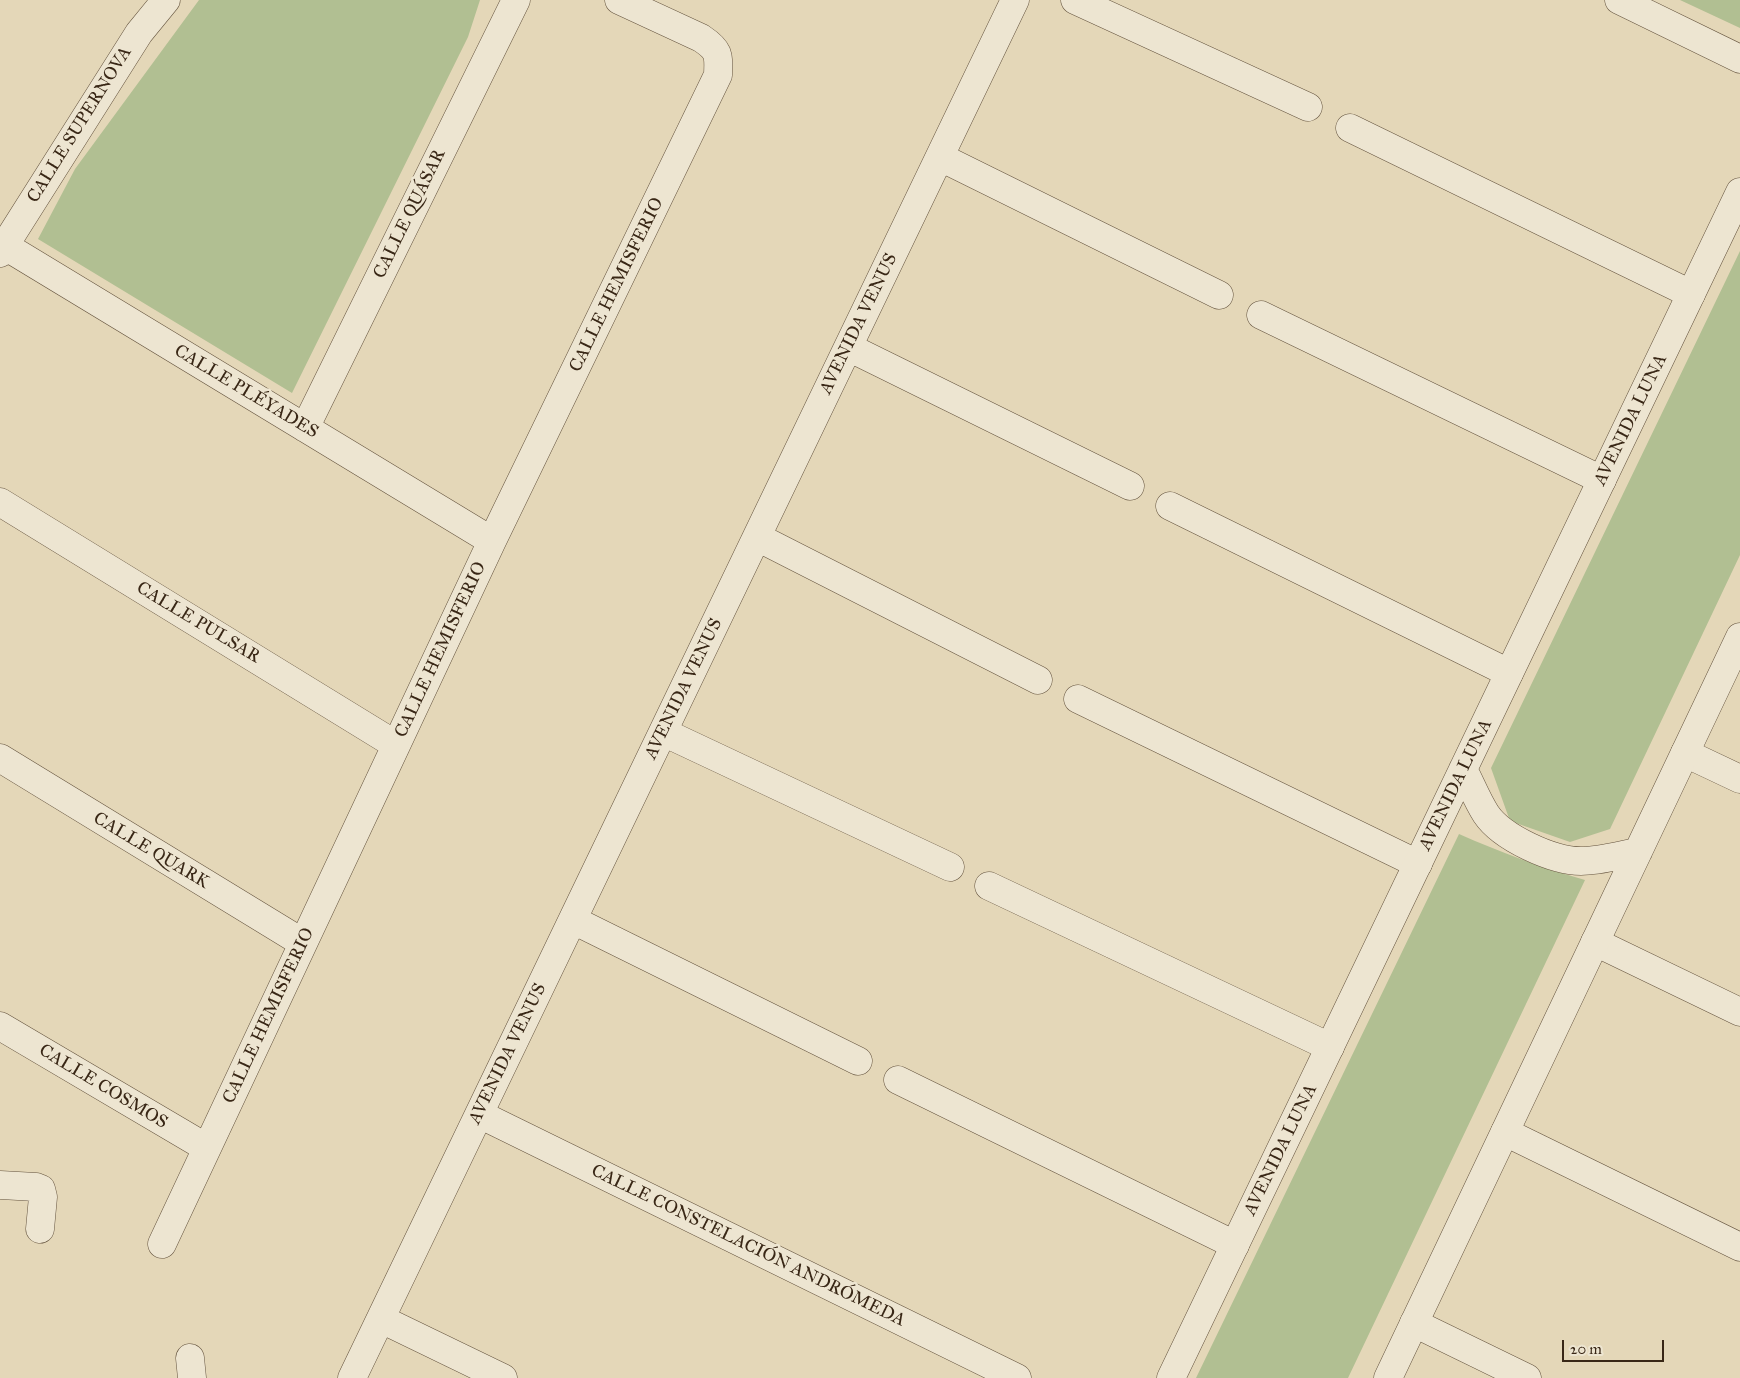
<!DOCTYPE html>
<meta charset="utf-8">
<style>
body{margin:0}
#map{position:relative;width:1740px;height:1378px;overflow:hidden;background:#e4d7b8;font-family:"IM FELL Great Primer",serif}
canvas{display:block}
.scale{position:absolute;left:1562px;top:1340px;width:102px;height:22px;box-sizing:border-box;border:2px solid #392716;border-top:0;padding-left:6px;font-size:15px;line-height:18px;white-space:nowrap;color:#392716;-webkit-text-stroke:4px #ede5d1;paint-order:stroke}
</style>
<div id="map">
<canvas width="1740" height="1378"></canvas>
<div class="scale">20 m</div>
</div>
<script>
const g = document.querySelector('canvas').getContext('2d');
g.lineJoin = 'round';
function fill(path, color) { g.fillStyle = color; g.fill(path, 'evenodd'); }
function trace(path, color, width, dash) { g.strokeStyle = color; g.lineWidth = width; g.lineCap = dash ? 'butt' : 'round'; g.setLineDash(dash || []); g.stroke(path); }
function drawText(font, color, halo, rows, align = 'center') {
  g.font = font + ' "IM FELL Great Primer",serif'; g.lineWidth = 5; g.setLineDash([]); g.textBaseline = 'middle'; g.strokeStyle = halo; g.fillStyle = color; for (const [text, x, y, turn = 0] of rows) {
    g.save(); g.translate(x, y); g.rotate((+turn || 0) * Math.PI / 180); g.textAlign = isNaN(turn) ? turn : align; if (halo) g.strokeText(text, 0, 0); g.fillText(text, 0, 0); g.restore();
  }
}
fill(new Path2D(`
 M199,0h281l-12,37 -176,356 -254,-154 37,-70z
 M1680,0h60v28z
 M1740,251v304l-130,274 -40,13 -60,-21 -19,-53z
 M1459,834c41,18 83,34 126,46l-237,498h-152z`), '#b1bf92');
const minor = new Path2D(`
 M1075,0l233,107
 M1350,128l341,166
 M940,157l279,138
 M0,243l492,298
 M0,253l139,-220 27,-33
 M1261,315l341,165
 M848,347l282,139
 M305,428l211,-428
 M0,502l396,243
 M1170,506l339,167
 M757,537l281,143
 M1078,699l340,165
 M663,732l287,135
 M1685,753l55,26
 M0,758l303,185
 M989,886l341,161
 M573,920l285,141
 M1595,942l145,70
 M0,1026l207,122
 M898,1080l337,165
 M479,1114l538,264
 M1505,1132l235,115
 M0,1185l36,2 5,2 2,8 -3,32
 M162,1244l330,-703 226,-466c1,-21 1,-25 -17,-37l-82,-38
 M381,1319l122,59
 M1414,1323l113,55
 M190,1358l2,20
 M352,1378l663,-1378`);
const tertiary = new Path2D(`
 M1619,0l121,59
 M1463,769c8,15 14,31 23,45 16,24 67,47 95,47 19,0 39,-6 57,-9
 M1171,1378l569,-1186
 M1388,1378l352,-741`);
trace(minor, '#64533e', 29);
trace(tertiary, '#64533e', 29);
trace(minor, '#ede5d1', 28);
trace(tertiary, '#ede5d1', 28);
drawText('18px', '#392716', '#ede5d1', [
 ["CALLE SUPERNOVA",80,125,-58],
 ["CALLE QUÁSAR",410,214,-64],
 ["CALLE HEMISFERIO",617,285,-64],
 ["AVENIDA VENUS",859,324,-64],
 ["CALLE PLÉYADES",246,392,31],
 ["AVENIDA LUNA",1631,420,-64],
 ["CALLE PULSAR",198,623,31],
 ["CALLE HEMISFERIO",441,650,-65],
 ["AVENIDA VENUS",684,689,-64],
 ["AVENIDA LUNA",1456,785,-64],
 ["CALLE QUARK",151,851,31],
 ["CALLE HEMISFERIO",269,1016,-65],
 ["AVENIDA VENUS",508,1054,-64],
 ["CALLE COSMOS",103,1087,31],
 ["AVENIDA LUNA",1281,1150,-64],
 ["CALLE CONSTELACIÓN ANDRÓMEDA",748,1246,26]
]);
</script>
